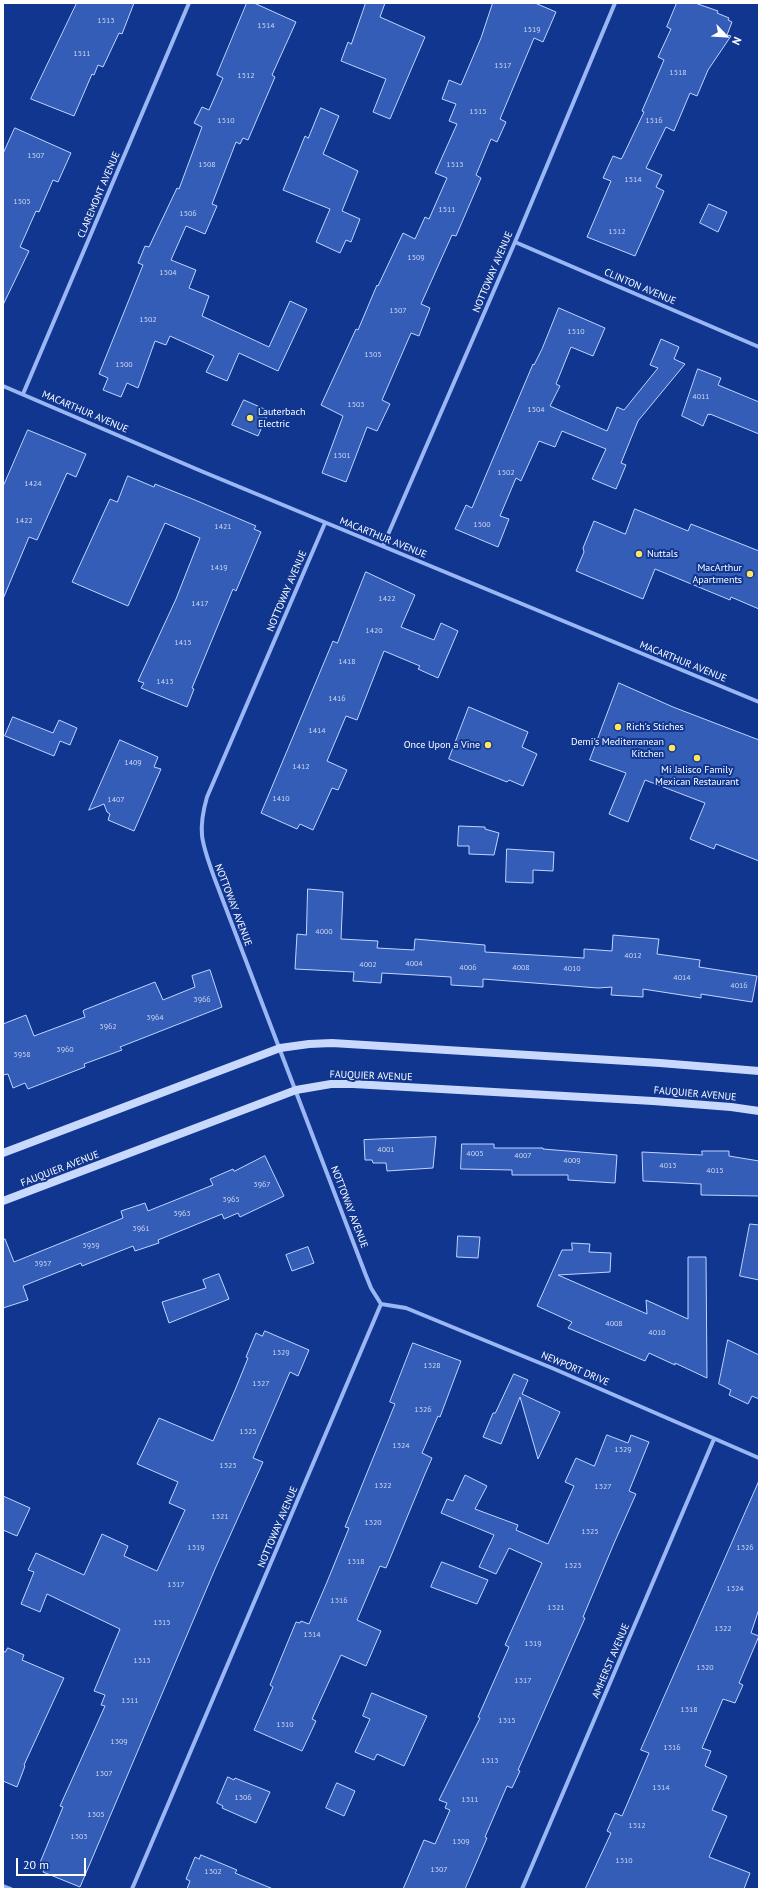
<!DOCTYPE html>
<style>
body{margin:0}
#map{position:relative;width:762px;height:1892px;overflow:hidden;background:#103690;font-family:"PT Sans",sans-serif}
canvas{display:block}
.frame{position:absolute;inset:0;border:4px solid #fff;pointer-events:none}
.north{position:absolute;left:706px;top:16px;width:40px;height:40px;-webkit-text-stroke:3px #103690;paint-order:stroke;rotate:115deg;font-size:11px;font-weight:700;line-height:16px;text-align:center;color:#fff}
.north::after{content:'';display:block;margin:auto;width:14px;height:18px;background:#fff;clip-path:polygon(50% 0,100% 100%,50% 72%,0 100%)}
.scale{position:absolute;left:16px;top:1858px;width:70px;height:18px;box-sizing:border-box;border:2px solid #fff;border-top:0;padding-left:5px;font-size:12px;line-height:14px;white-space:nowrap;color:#fff;-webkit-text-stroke:3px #103690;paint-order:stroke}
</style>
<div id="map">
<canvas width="762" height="1892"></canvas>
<div class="frame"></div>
<div class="north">N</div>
<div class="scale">20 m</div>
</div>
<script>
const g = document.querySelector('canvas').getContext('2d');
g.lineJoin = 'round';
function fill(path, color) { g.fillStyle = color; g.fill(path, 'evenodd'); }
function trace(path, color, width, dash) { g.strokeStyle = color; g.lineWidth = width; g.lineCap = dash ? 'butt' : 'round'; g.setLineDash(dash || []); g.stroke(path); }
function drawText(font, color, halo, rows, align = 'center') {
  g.font = font + ' "PT Sans",sans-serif'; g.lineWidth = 4; g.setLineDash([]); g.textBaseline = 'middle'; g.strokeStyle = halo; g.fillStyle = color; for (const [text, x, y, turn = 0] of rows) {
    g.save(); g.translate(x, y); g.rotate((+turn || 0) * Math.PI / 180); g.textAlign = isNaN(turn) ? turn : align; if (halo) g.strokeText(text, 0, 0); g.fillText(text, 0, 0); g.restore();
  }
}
const building = new Path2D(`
 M77,3h57l-12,31 -3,-1 -16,34 -5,-2 -4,10 -2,-1 -18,42 -43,-17z
 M247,3h7l42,19 -24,53 3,2 -27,63 -5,-2 -3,6 -4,-2 -24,62 5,2 -12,28 -19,-8 -15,34 25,10 -7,18 20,8 -7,20 67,31 21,-46 17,8 -29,62 -39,-18 -12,28 -21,-9 8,-16 -44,-20 -4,9 -11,-4 -17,47 -11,-5 -6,14 -18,-7 5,-12 -9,-4 44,-109 -5,-2 7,-17 4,1 28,-59 2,1 23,-62 -8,-4 8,-16 7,3 14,-32 -6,-3z
 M366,3h19l-5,14 45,20 -35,82 -17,-7 13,-33 -45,-18 7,-19 3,2z
 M493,3h42l21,9 -13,30 -9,-4 -34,81 6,3 -9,20 -6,-3 -15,36 5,3 -25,58 -4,-1 -31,69 9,4 -11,28 -8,-3 -29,67 8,4 -13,27 -10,-4 -21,55 -24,-9 21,-57 -22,-11 35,-76 2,1 19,-45 1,1 25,-53 12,6 10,-22 4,2 18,-41 -12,-5 22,-49 -8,-3 7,-17 -14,-5 7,-19 12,5 20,-47z
 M677,3h18l23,8 -1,2 12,5 -1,2 4,2 -5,13 4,1 -23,34 -11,26 -7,-3 -16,38 -8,-4 -20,41 16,7 -6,12 8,4 -29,65 -48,-19 24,-56 -8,-3 10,-22 8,3 1,-1 22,-46 -2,-1 22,-51 -6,-3 13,-28 -4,-2z
 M321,108l18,8 -16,38 35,17 -16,40 18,8 -9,23 -5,-2 -6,13 -24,-11 14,-33 -47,-19 22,-54 3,2z
 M15,128l56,25 -13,29 -5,-2 -14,32 -3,-1 -16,36 9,4 -26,54v-151z
 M709,204l18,8 -9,20 -18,-9z
 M559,308l46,20 -12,28 -22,-9 -15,37 4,2 -10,20 57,25 10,-24 7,3 34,-42 -8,-3 11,-26 18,8 -5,12 11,5 -47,57 -17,42 5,2 -10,24 -24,-10 14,-30 -44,-18 -7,16 -16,-6 -18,40 -5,-3 -16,38 9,3 -11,28 -43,-18 11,-24 6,3 61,-144 1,1 8,-16z
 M698,369l23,9 -3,7 41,17v32l-49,-20v1l-2,-1 -5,12 -21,-10z
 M244,400l25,11 -11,25 -26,-11z
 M28,430l58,24 -10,23 -9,-4 -30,67 -8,-3 -26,62v-112z
 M128,476l26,11 1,-3 40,16 61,26 -2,3 7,3 -25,59 -3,-2 -41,99 2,1 -7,18 -46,-19 3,-5 -6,-2 38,-82 24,-61 -35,-15 -37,83 -56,-24 38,-83 7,3z
 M635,509l53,22 3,-7 68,27v58l-28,-12 -1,3 -75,-31 -12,30 -67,-28 8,-19 -1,-4 11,-27 31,13z
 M366,572l49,23 -14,32 33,13 7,-17 17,8 -20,47 -20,-9 2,-3 -36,-15 -27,69 -11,-4 -19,45 20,9 -9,20 -6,-2 -19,42 -13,-6 -3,5 -36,-16 72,-172 4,2z
 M619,683l54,24 86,33v121l-43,-17 -2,5 -24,-10 15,-36 -60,-23 -17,42 -19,-8 17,-41 -36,-13z
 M469,707l59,25 -6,15 15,7 -14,32 -14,-6 -2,2 -58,-23z
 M13,717l40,16 6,-13 18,8 -7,17 -10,-4 -6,15 -49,-20z
 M120,740l38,17 -4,10 7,2 -27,62 -26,-11 2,-6 -3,-2 -3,-8 -15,6z
 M459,826l26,1v2l14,4 -5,22 -25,-1v-8h-11z
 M507,849l47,3 -1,19 -20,-1v13l-27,-1z
 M308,889l35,3 -2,47 37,2 -1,7 37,2 1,-11 70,6v7l99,6v-9l28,2 1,-16 46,4 -2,15 43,6 -1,7 58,9 -5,26 -51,-8v4l-58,-9v8l-32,-2 1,-8 -14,1 -115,-9v8l-32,-2v-8l-69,-4 -1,10 -28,-2 1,-9 -59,-3 2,-35 9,1z
 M210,970l12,37 -102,40 2,3 -38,14 1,3 -57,22 -3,-6 -12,5 -5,-14 -5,1v-51l23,-9 8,21 51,-19 -2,-6 1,-1 71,-28 8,18 32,-13 -3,-11z
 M436,1137l-3,31 -46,3 -1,-8h-13l-1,-3h-7l-1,-20z
 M462,1144h32v4h49v1l74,6 -2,28 -47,-3v-5h-56v-5l-51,-1z
 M702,1151h27v5l30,5v35l-58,-1v-11l-58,-3 -1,-29 60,3z
 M265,1156l19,40 -44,21 -2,-4 -14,6 -2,-5 -64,26 1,3 -24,8 -2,-5 -51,20 -1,-3 -58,23 5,14 -25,8v-69h2l9,23 109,-44 -2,-7 24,-8 3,8 65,-26 -3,-6 23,-10 1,2z
 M750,1224l9,1v55l-19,-4z
 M458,1236l22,1 -2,21 -21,-1z
 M572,1243l18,1 -1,8 22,1 -1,19 -52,3 89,39 -1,-14 42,19v-62h18l1,121 -32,-15v2l-26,-12 -4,8 -77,-33 4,-6 -35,-16 25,-56h10z
 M308,1247l6,16 -22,8 -6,-16z
 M219,1274l10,25 -60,24 -7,-21 44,-14 -3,-8z
 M265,1331l44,19 -11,26 -8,-4 -37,86 10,4 -48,107 -135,318 -37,-15 2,-5 -6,-2 24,-58 -3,-1 45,-100 -4,-1 4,-10 -11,-4 26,-62 -73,-35 -7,18 -19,-8 13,-32 -6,-2 8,-17 48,22 18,-41 26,12 -4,10 33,15 28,-61 -16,-7 9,-21 -41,-18 22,-46 54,23 22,-51 13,-32 -2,-1 10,-24 6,3z
 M728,1340l31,15v44l-7,-3 -4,8 -19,-9 2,-5 -12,-6z
 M413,1343l48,18 -21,56 -2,-1 -16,37 10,5 -7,16 -39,94 -6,-2 -23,54 24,11 -15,35 -25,-11 -29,64 4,2 -14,30 -48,-21 19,-43 -3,-2 26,-63 4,1 1,-2 8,3 18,-42 22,-54 -4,-1 50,-123 -5,-2z
 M514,1374l14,6 -6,14 38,18 -22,47 -18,-62 -19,47 -18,-7 10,-24h2z
 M607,1435l21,8 3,-8 18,7 -20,49 7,3 -21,47 -32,76 2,1 -67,152 2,1 -8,17 -5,-2 -22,51 2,1 -22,51h-62l21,-49 11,4 15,-34 -5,-2 2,-5 -8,-3 41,-82 -2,-1 31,-70 -4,-2 37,-82 -33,-15 -13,26 -17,-7 15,-32 -53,-22 6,-14 6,2 12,-26 22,11 -12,23 43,16 -2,5 32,14 26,-58 -9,-4 11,-24 18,8z
 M759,1481v128l-8,24 8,3 -20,47 4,2 -8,18 -12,-4 -21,49 9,3 -6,15 22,10 -15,34 15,6 -18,41 41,16 -6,16h-159l26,-56 -4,-2 8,-18 7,3 27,-63 -8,-3z
 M3,1496l27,12 -13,28 -14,-6z
 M442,1562l46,18 -11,24 -46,-17z
 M8,1648l16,7 -2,5 42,18 -40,87 1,1 -8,21 -14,-6v-130l2,1z
 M372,1693l55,23 -23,50 -27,-12 -3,6 -19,-8 15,-33 -7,-3z
 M228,1777l6,3 1,-2 35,14 -14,31 -34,-15 1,-2 -6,-3z
 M337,1783l18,8 -11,25 -18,-8z
 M201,1855l36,15 -2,3 38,16h-86l3,-8 -4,-2 9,-22 4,2z`);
fill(building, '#345db8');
trace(building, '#c1d4fe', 1);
trace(new Path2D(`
 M515,242l244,105
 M3,386l198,85 558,231
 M23,394l166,-391
 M383,546l132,-304 100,-239
 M381,1304l25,4 146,60 207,90
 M3,1886l8,3
 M132,1889l249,-585 -10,-16 -6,-15 -151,-396c-12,-34 -17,-45 -7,-80l118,-274
 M522,1889l192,-450`), '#9ab6f3', 4);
trace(new Path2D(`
 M3,1153l277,-105 29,-4 23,-1 328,20 99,8
 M3,1201l293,-111 35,-6h22l300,17 78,6 28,4`), '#c9d8fd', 8);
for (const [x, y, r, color] of [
 [250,418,4,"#ffe65c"],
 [639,554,4,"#ffe65c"],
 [750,574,4,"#ffe65c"],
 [618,727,4,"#ffe65c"],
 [488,745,4,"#ffe65c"],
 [672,748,4,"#ffe65c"],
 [697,758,4,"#ffe65c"]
]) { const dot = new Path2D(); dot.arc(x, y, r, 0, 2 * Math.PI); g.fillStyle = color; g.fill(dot); trace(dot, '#103690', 1.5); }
drawText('8px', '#ccd6ed', null, [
 ["1513",106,21],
 ["1514",266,26],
 ["1519",532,30],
 ["1511",82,54],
 ["1517",503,66],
 ["1518",678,73],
 ["1512",246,76],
 ["1515",478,112],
 ["1510",226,121],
 ["1516",654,121],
 ["1507",36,156],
 ["1508",207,165],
 ["1513",455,165],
 ["1514",633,180],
 ["1505",22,202],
 ["1511",447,210],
 ["1506",188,214],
 ["1512",617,232],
 ["1509",416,258],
 ["1504",168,273],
 ["1507",398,311],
 ["1502",148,320],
 ["1510",576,332],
 ["1505",373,355],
 ["1500",124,365],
 ["4011",701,397],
 ["1503",356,405],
 ["1504",536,410],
 ["1501",342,456],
 ["1502",506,473],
 ["1424",33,484],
 ["1422",24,521],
 ["1500",482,525],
 ["1421",223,527],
 ["1419",219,568],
 ["1422",387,599],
 ["1417",200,604],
 ["1420",374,631],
 ["1415",183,643],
 ["1418",347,662],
 ["1413",165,682],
 ["1416",337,699],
 ["1414",317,731],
 ["1409",133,763],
 ["1412",301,767],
 ["1410",281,799],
 ["1407",116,800],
 ["4000",324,932],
 ["4012",633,956],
 ["4004",414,964],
 ["4002",368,965],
 ["4006",468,968],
 ["4008",521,968],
 ["4010",572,969],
 ["4014",682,978],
 ["4016",739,986],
 ["3966",202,1000],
 ["3964",155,1018],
 ["3962",108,1027],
 ["3960",65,1050],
 ["3958",22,1055],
 ["4001",386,1150],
 ["4005",475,1154],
 ["4007",523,1156],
 ["4009",572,1161],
 ["4013",668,1166],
 ["4015",715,1171],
 ["3967",262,1185],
 ["3965",231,1200],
 ["3963",182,1214],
 ["3961",141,1229],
 ["3959",91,1246],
 ["3957",43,1264],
 ["4008",614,1324],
 ["4010",657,1333],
 ["1329",281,1353],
 ["1328",432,1366],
 ["1327",261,1384],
 ["1326",423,1410],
 ["1325",248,1432],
 ["1324",401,1446],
 ["1329",623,1450],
 ["1323",228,1466],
 ["1322",383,1486],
 ["1327",603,1487],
 ["1321",220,1517],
 ["1320",373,1523],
 ["1325",590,1532],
 ["1319",196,1548],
 ["1326",745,1548],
 ["1318",356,1562],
 ["1323",573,1566],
 ["1317",176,1585],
 ["1324",735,1589],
 ["1316",339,1601],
 ["1321",556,1608],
 ["1315",162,1623],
 ["1322",723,1629],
 ["1314",312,1635],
 ["1319",533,1644],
 ["1313",142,1661],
 ["1320",705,1668],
 ["1317",523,1681],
 ["1311",130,1701],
 ["1318",689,1710],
 ["1315",507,1721],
 ["1310",285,1725],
 ["1309",119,1742],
 ["1316",672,1748],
 ["1313",490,1761],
 ["1307",104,1774],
 ["1314",661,1788],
 ["1306",243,1798],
 ["1311",470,1800],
 ["1305",96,1815],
 ["1312",637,1826],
 ["1303",79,1837],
 ["1309",461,1842],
 ["1310",624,1861],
 ["1307",439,1870],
 ["1302",213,1872]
]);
drawText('10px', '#fff', '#103690', [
 ["CLAREMONT AVENUE",99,195,-67],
 ["NOTTOWAY AVENUE",493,272,-67],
 ["CLINTON AVENUE",640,287,23],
 ["MACARTHUR AVENUE",85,412,23],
 ["MACARTHUR AVENUE",383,538,22],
 ["NOTTOWAY AVENUE",287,591,-67],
 ["MACARTHUR AVENUE",683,662,22],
 ["NOTTOWAY AVENUE",233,905,69],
 ["FAUQUIER AVENUE",371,1076,2],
 ["FAUQUIER AVENUE",695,1094,5],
 ["FAUQUIER AVENUE",60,1169,-21],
 ["NOTTOWAY AVENUE",349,1207,69],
 ["NEWPORT DRIVE",575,1369,23],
 ["NOTTOWAY AVENUE",278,1527,-67],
 ["AMHERST AVENUE",611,1661,-67]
]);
drawText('10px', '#fff', '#103690', [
 ["Lauterbach",258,412],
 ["Electric",258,424],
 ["Nuttals",647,554],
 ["MacArthur",742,568,"right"],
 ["Apartments",742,580,"right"],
 ["Rich's Stiches",626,727],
 ["Demi's Mediterranean",664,742,"right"],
 ["Kitchen",664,754,"right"],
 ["Once Upon a Vine",480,745,"right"],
 ["Mi Jalisco Family",697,770,"center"],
 ["Mexican Restaurant",697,782,"center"]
], 'left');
</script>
